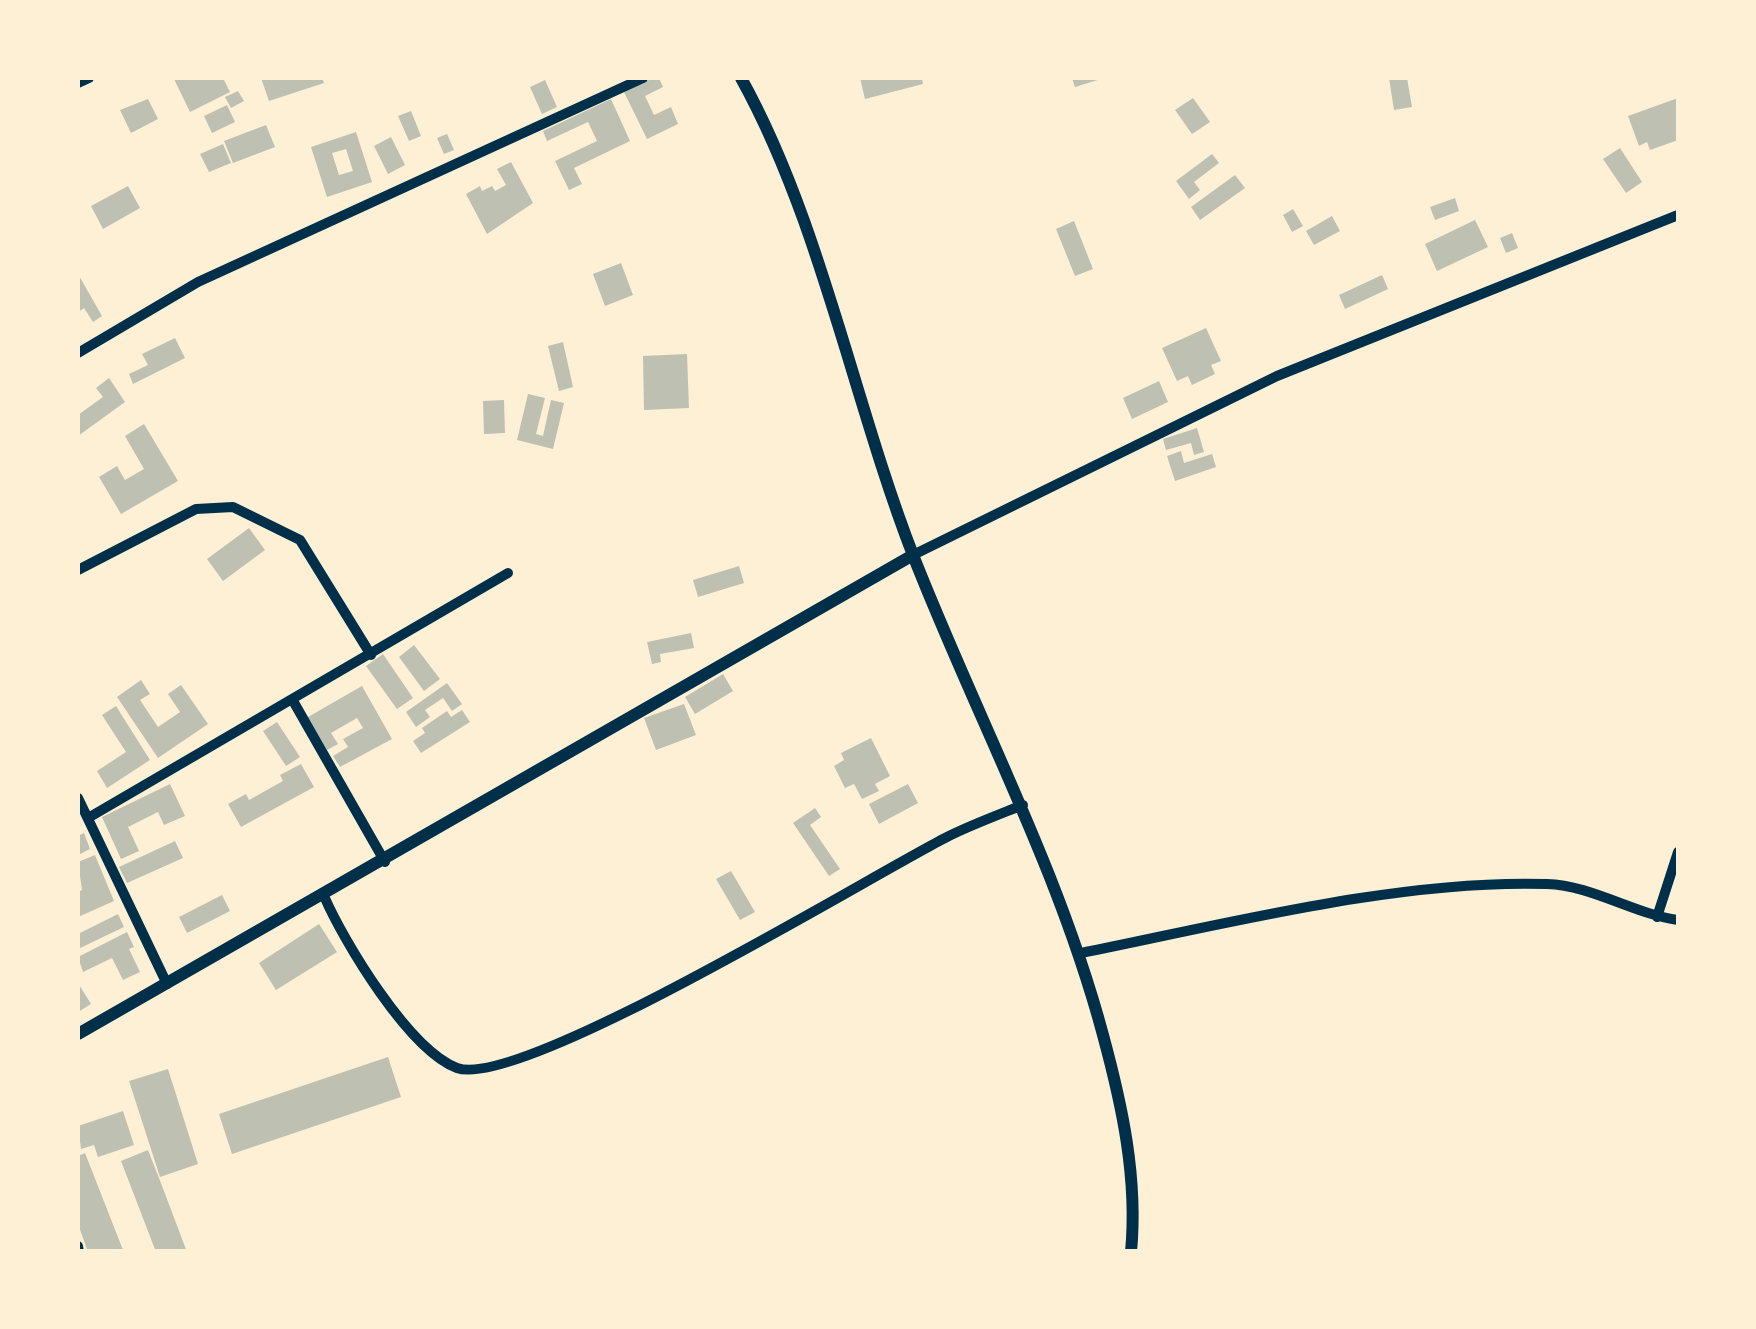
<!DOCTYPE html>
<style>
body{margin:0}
#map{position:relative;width:1756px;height:1329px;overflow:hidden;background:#fdf0d5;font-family:Barlow,sans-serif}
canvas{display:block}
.frame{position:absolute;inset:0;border:80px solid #fdf0d5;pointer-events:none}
</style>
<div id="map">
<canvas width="1756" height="1329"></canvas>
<div class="frame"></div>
</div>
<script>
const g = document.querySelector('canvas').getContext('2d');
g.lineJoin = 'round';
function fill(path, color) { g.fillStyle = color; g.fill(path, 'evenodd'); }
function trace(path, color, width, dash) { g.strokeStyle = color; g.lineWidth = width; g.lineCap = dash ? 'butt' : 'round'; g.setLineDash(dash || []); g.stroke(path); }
fill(new Path2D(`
 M178,78h45l7,14 -40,20 -16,-33z
 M261,78h61l2,5 -55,18z
 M653,78h6l4,9 -18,9 9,19 17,-8 7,17 -31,15 -23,-47z
 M860,78h62l1,6 -58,15z
 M1072,78h32l-29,9z
 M1389,78h18l5,29 -18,3z
 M545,80l12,27 -15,7 -12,-27z
 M238,91l6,10 -13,7 -6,-11z
 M1193,98l17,24 -18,12 -17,-24z
 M1678,98v42l-28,10 -3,-8 -8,4 -11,-30z
 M148,99l10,20 -27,14 -11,-23z
 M611,99l19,42 -56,27 8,16 -13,6 -14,-29 42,-20 -9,-19 -41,19 -4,-10z
 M227,105l8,17 -23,11 -8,-17z
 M411,111l10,25 -12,5 -11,-25z
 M266,125l9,22 -42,16 -9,-22z
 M356,132l16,50 -45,15 -16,-50zM346,149l7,22 -14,4 -7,-22z
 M447,134l7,16 -10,4 -7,-16z
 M391,137l14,28 -17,9 -14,-28z
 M223,144l8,19 -22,9 -9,-18z
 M1620,148l22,34 -16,11 -23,-34z
 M1212,154l7,9 -25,19 6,8 -11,9 -13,-18z
 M511,162l22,41 -46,31 -21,-40 14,-8 2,5 10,-5 3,5 11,-6 -9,-16z
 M1235,175l10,13 -45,32 -9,-13z
 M128,186l12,22 -37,21 -12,-23z
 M1455,198l4,13 -24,9 -5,-13z
 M1293,209l10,17 -11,6 -9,-17z
 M1332,216l8,15 -26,14 -8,-14z
 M1475,220l13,27 -51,24 -12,-27z
 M1074,221l19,48 -18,7 -19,-47z
 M1512,233l6,15 -12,5 -6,-15z
 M621,263l12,32 -28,11 -12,-32z
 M78,274l24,42 -9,6 -9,-14 -6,4z
 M1382,275l6,14 -43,20 -6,-14z
 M1206,328l15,33 -10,4 4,9 -23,11 -4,-9 -11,5 -15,-33z
 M175,338l10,20 -52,26 -4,-10 19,-9 -6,-11z
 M563,342l10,45 -14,4 -11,-45z
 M687,354l2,54 -45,2 -1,-54z
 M109,378l16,24 -47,34v-21l25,-18 -7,-9z
 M1159,381l9,21 -36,17 -9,-21z
 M528,394l17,4 -9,36 7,2 8,-36 13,3 -11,46 -36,-9z
 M504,400l1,33 -21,1 -1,-33z
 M144,424l34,57 -57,33 -22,-37 18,-11 8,14 19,-11 -19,-33z
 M1197,428l7,24 -10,3 -3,-12 -25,7 -3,-11z
 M1181,451l3,12 28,-9 4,13 -41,14 -8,-25z
 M249,528l16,22 -42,31 -16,-22z
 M739,566l5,17 -46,14 -5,-17z
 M691,633l3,15 -34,6 1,8 -9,2 -5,-22z
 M414,645l26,34 -16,12 -25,-34z
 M383,654l30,44 -16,11 -31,-43z
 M723,674l10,17 -38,23 -10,-17z
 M141,680l9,14 -10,6 18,27 22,-15 -12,-18 13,-9 27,39 -50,34 -41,-61z
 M447,683l15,21 -10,7 -9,-13 -18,12 5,7 -14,10 -10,-15z
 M362,686l30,53 -52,28 -7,-11 15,-9 -5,-8 20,-11 -6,-10 -26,15 7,11 -11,6 -19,-33z
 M684,704l12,31 -40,15 -12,-32z
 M116,706l34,54 -43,28 -10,-17 29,-19 -24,-37z
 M462,710l8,12 -49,31 -8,-12 12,-8 -3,-5 25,-17 4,6z
 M277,722l23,35 -14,9 -23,-35z
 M871,738l19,38 -15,8 4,7 -17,8 -8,-15 -9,4 -11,-22 10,-6 -3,-7z
 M301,764l13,23 -73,40 -13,-23 18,-10 3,6 34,-19 -3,-6z
 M170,784l15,32 -21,9 -6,-13 -30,15 11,24 -18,8 -19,-42z
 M908,784l10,19 -39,21 -10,-20z
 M815,808l6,9 -11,8 30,44 -11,7 -36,-53z
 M84,833l6,16 -12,6v-19z
 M175,841l8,17 -56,25 -8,-16z
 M95,855l19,46 -36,16v-25l4,-2 -4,-28z
 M731,871l24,41 -15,8 -24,-41z
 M222,895l8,16 -43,22 -8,-16z
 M118,914l6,13 -46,22v-15z
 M319,924l18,28 -61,38 -17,-27z
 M127,932l7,15 -5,2 11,23 -17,8 -11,-22 -29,14 -5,-15z
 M78,983l13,21 -13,8z
 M388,1057l13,40 -169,57 -13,-40z
 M168,1069l30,95 -38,13 -31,-96z
 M123,1111l11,34 -36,12 -4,-12 -13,4 -3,-23z
 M148,1150l11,28 28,74h-31l-35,-91z
 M85,1153l38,97 -3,2h-32l-10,-28v-68z`), '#bec0b2');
trace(new Path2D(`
 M78,83l11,-5
 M78,353l120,-71 445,-204
 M913,555l364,-179 401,-161
 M78,570l118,-61 37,-2 67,33 71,115
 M292,699l93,163
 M78,798l89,186
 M88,818l420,-245
 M324,896c20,46 85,154 133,172 63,23 413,-192 490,-231 24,-12 51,-22 76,-32
 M1657,917l21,-65
 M1081,953c145,-29 319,-74 466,-69 44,1 87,30 131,36
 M78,1246l1,6`), '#003049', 10);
trace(new Path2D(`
 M741,78c79,142 113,325 172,477 63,161 145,312 190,480 19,70 35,143 28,217
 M78,1034l835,-479`), '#003049', 12);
</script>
